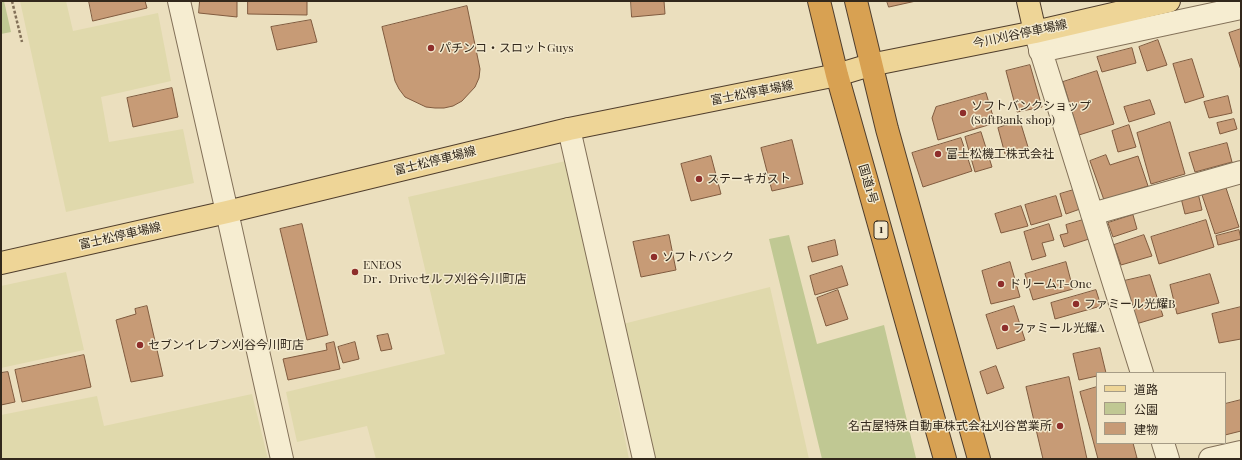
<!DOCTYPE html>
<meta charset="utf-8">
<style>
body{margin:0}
#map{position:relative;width:1242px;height:460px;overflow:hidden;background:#ebdfbe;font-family:"Playfair Display","Noto Sans JP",serif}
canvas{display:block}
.frame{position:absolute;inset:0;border:2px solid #32281c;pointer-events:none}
.legend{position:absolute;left:1096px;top:372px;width:130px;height:72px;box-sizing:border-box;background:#f3e9cd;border:1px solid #a69c86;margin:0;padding:5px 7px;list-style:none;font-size:12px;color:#32281c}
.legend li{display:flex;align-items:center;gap:8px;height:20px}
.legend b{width:20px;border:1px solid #a69c86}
</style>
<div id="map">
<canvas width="1242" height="460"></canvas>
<div class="frame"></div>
<ul class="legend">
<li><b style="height:5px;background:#eed597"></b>道路</li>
<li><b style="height:11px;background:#c0c893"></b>公園</li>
<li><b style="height:11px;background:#c79b76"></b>建物</li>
</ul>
</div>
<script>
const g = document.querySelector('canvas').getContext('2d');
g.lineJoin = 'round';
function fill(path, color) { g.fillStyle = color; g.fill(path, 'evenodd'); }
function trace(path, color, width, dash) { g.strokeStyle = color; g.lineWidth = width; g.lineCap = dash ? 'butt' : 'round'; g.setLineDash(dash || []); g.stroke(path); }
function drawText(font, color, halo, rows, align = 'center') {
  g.font = font + ' "Playfair Display","Noto Sans JP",serif'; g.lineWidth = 3; g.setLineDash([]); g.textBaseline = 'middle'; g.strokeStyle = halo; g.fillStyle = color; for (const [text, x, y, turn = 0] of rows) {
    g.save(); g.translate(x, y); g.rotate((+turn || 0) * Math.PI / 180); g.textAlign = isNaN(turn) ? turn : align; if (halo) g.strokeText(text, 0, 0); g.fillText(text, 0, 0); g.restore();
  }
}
fill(new Path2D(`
 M20,1h46l7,30 85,-18 13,68 -70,16 8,45 74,-13 11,54 -128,29z
 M570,160l59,299h-253l-9,-33 -70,16 -11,-50 159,-38 -37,-157z
 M66,272l18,78 -83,18v-82z
 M770,287l39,172h-160l-30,-134z
 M252,394l16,65h-267v-44l96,-19 7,30z`), '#e0d9ac');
fill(new Path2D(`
 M1,1h3l7,31 -10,2z
 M789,235l28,109 67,-19 32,133 -6,1h-88l-53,-220z`), '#c0c893');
const building = new Path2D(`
 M89,1h56l2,7 -54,13z
 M200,1h37v16l-38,-4z
 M248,1h59v14l-59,-1z
 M631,1h33l1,13 -33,3z
 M887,1h29l-27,6z
 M467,6l13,63 -1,9 -4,9 -13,14 -9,5 -9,2h-9l-9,-1 -21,-10 -6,-8 -4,-8 -13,-54z
 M311,20l6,22 -40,8 -6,-23z
 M1241,29v41l-12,-37z
 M1158,40l9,25 -20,6 -8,-24z
 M1132,48l4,15 -34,9 -5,-15z
 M1192,59l12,38 -19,6 -12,-39z
 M1030,65l12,42 -25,5 -11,-41z
 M1097,71l17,53 -35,11 -16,-53z
 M172,88l6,29 -45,10 -6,-29z
 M986,93l9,30 -57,17 -6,-22 4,-11z
 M1228,96l4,17 -23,5 -5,-16z
 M1150,100l5,14 -26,8 -5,-15z
 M1234,119l3,10 -17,5 -3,-11z
 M1020,121l8,26 -23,7 -7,-26z
 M1170,122l15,52 -34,10 -14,-51z
 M1129,125l7,22 -18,5 -6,-21z
 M981,132l11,35 -17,5 -10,-35z
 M961,138l11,33 -49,16 -11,-34z
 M792,140l11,44 -31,7 -11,-43z
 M1227,143l5,19 -37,10 -6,-19z
 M1106,155l4,10 28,-9 10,30 -44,14 -14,-39z
 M711,156l10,38 -30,7 -10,-37z
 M1226,188l13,39 -24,7 -13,-39z
 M1077,189l6,19 -17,6 -6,-20z
 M1198,193l4,17 -17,4 -4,-16z
 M1056,196l6,20 -31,9 -6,-20z
 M1021,206l7,20 -27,7 -6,-19z
 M1133,215l4,14 -24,8 -5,-14z
 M1083,220l6,19 -25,8 -4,-12 8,-2 -2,-8z
 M1206,220l8,27 -55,17 -8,-27z
 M302,224l26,111 -21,5 -27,-111z
 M1049,224l5,16 -12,3 4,13 -14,4 -8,-28z
 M1239,230l2,9 -23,6 -2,-9z
 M669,235l7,35 -35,7 -8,-35z
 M1144,235l8,21 -31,9 -7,-20z
 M835,240l3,15 -26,7 -4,-15z
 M1010,262l10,35 -29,7 -9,-33z
 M1066,262l7,27 -40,11 -8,-26z
 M842,266l6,19 -33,10 -5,-19z
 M1210,274l9,29 -42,11 -7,-29z
 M1150,275l13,41 -27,8 -12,-43z
 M838,290l10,29 -22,7 -9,-28z
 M1096,290l5,16 -46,13 -4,-16z
 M147,306l16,70 -32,6 -15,-62 20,-6 -1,-5z
 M1014,306l11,34 -28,9 -11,-34z
 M1241,307v32l-22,4 -7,-29z
 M388,334l4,15 -11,2 -4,-15z
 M334,342l6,27 -52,11 -5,-21 44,-9 -1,-6z
 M355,342l4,17 -16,4 -5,-16z
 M1100,348l6,25h-9v3l-18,4 -6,-26z
 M84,355l7,32 -69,15 -7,-32z
 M996,366l8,22 -17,6 -7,-22z
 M8,372l7,30 -14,3v-32z
 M1069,377l18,82h-44l-17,-72z
 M1097,387v56h36l4,15 -5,1h-34l-18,-67z
 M1241,400v31l-16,4v-31z`);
fill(building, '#c79b76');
trace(building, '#805b3f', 1);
const minor = new Path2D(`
 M179,1l48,211 55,247
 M1035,32l107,341
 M1040,51l201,-43
 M569,129l75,330
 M1092,214l149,-42
 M1163,443l5,16
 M1210,459l31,-7`);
const major = new Path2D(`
 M1028,1l7,31
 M1,263l226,-51 342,-83 268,-54 33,-10 165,-33 134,-31`);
const highway = new Path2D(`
 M819,1l18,74 108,384
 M856,1l31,128 92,330`);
trace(minor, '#827058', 24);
trace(major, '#503e2d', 24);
trace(highway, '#503e2d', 24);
trace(new Path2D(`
 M12,1l10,41`), '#827058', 2.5, [3, 2]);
trace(minor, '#f6edd1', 22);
trace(major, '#eed597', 22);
trace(highway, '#d8a152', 22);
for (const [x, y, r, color] of [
 [431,48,4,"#8e2e2b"],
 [963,113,4,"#8e2e2b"],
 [938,154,4,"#8e2e2b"],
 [699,179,4,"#8e2e2b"],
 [654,257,4,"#8e2e2b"],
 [355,272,4,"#8e2e2b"],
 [1001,284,4,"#8e2e2b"],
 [1076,304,4,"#8e2e2b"],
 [1005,328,4,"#8e2e2b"],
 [140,345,4,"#8e2e2b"],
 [1060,426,4,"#8e2e2b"]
]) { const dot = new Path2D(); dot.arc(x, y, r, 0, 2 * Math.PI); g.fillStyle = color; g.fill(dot); trace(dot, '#f3e9cd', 1.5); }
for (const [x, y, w] of [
 [881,230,14]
]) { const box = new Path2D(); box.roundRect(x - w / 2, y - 9, w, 18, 3); g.fillStyle = '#f3e9cd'; g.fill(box); trace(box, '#32281c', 1); }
drawText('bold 11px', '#32281c', null, [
 ["1",881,230]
]);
drawText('12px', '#32281c', '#f3e9cd', [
 ["今川刈谷停車場線",1020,34,-12],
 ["富士松停車場線",752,93,-11],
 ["富士松停車場線",435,161,-14],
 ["国道1号",868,184,74],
 ["富士松停車場線",120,236,-13]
]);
drawText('12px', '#32281c', '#f3e9cd', [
 ["パチンコ・スロットGuys",439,48],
 ["ソフトバンクショップ",971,106],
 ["(SoftBank shop)",971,120],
 ["富士松機工株式会社",946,154],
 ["ステーキガスト",707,179],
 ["ソフトバンク",662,257],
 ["ENEOS",363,265],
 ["Dr．Driveセルフ刈谷今川町店",363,279],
 ["ドリームT-One",1009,284],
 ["ファミール光耀B",1084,304],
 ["ファミール光耀A",1013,328],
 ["セブンイレブン刈谷今川町店",148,345],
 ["名古屋特殊自動車株式会社刈谷営業所",1052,426,"right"]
], 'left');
</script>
